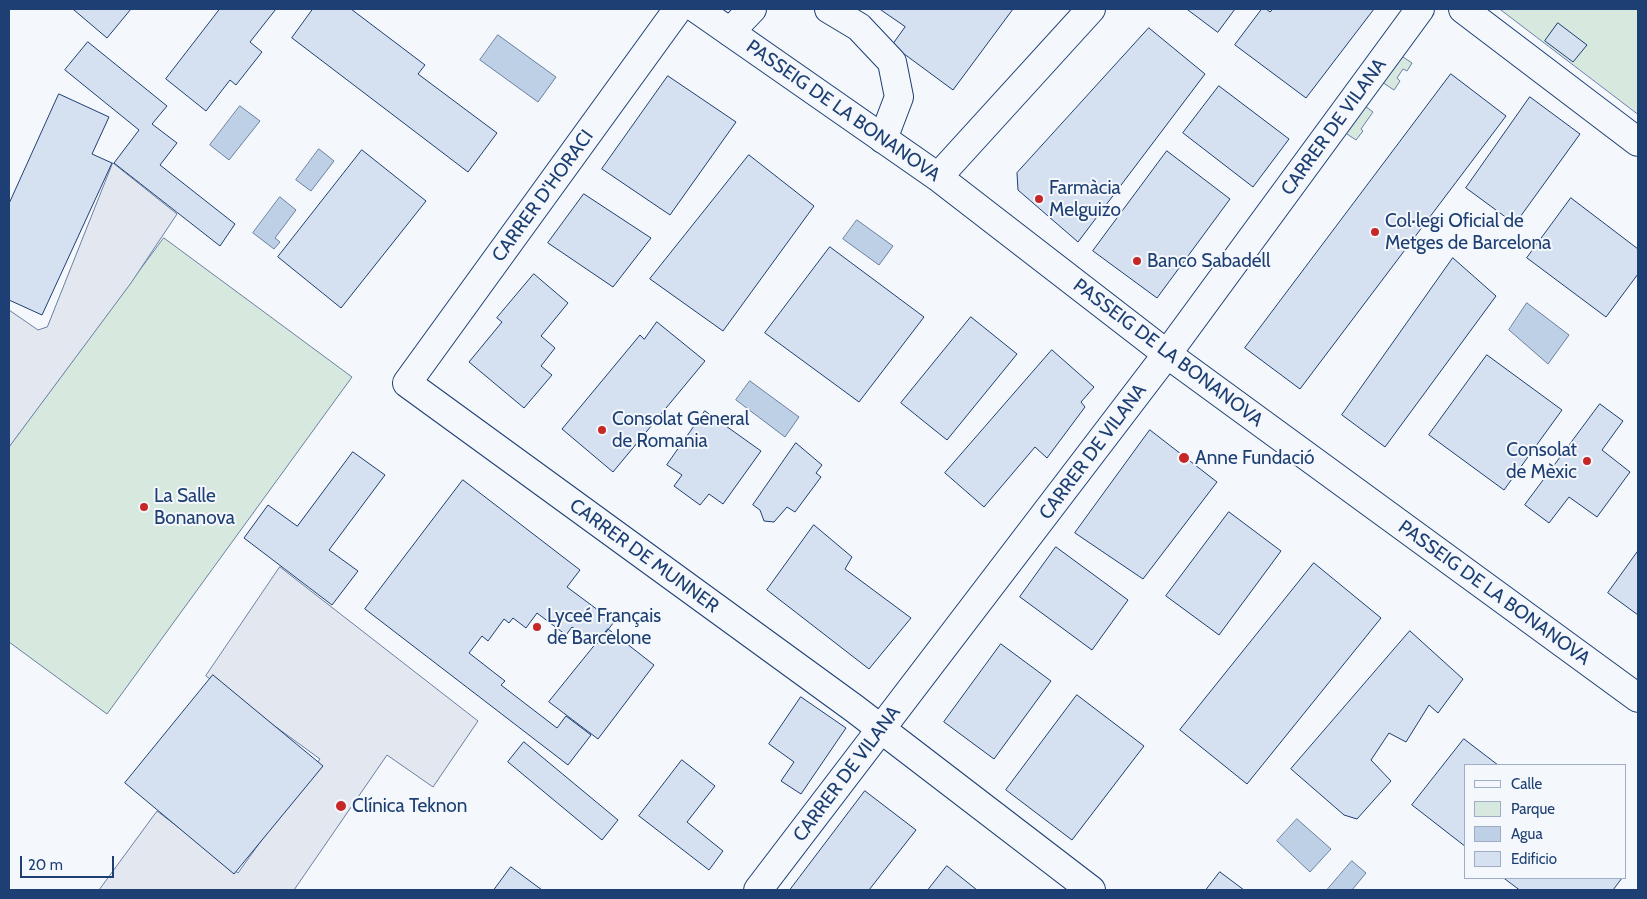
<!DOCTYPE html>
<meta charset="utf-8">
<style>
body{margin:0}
#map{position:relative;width:1647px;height:899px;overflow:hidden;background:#f4f7fb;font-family:Cabin,sans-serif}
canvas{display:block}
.frame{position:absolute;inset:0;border:10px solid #1d3f73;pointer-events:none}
.legend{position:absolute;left:1464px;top:764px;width:162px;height:115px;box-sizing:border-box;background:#f4f7fb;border:1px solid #9eadc5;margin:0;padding:6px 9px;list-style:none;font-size:15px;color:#1d3f73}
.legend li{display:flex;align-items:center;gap:10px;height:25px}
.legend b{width:25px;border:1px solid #9eadc5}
.scale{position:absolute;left:20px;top:856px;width:94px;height:22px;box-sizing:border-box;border:2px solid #1d3f73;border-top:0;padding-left:6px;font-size:15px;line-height:18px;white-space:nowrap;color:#1d3f73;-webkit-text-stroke:4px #f4f7fb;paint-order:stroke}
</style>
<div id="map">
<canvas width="1647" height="899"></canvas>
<div class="frame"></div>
<ul class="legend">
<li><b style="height:6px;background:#f4f7fb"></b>Calle</li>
<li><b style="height:14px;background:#d7e8df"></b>Parque</li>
<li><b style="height:14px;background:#bed0e5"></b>Agua</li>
<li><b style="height:14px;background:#d5e0f0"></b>Edificio</li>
</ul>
<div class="scale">20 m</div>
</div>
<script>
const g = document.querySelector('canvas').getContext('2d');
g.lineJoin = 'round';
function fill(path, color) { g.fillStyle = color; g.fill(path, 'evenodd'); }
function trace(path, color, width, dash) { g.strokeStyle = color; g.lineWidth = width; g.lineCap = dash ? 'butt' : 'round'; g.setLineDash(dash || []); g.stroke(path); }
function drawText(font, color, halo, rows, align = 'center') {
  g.font = font + ' Cabin,sans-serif'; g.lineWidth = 4; g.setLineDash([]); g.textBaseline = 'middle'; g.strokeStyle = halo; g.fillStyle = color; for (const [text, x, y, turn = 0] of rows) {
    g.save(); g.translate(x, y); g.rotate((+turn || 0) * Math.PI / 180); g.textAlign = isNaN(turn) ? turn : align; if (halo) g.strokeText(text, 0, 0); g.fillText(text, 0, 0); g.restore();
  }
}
const green = new Path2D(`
 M1500,9h138v105z
 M1400,55l12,8 -5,8 -4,-2 -6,9 3,3 -6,9 -12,-8z
 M1361,103l12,9 -12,17 2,2 -7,9 -12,-8z
 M164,238l188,139 -245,337 -98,-72v-195z`);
fill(green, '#d7e8df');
trace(green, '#687fa3', 1);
const parking = new Path2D(`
 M113,163l64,51 -46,69 -122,164v-137l29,20 9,-3z
 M280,567l198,154 -45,66 -46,-32 -93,135h-195l58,-79 81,62 82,-114 -114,-83z`);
fill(parking, '#e3e8f0');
trace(parking, '#687fa3', 1);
const water = new Path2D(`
 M498,35l58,42 -18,25 -58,-42z
 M240,106l20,15 -31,39 -19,-15z
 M319,149l15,12 -23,30 -15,-11z
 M280,197l16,13 -21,28 5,4 -6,7 -21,-16z
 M857,220l36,26 -14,19 -36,-26z
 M1527,303l42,32 -21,29 -39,-34z
 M750,381l49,36 -14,20 -49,-37z
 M1297,819l34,30 -21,23 -33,-31z
 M1352,861l14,12 -14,17h-25z`);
fill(water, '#bed0e5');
trace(water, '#687fa3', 1);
const building = new Path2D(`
 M75,9h56l-24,29 -33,-28z
 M220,9h56l-26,33 12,10 -26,33 -6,-5 -24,31 -40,-32z
 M313,9h38l74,56 -7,9 79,59 -29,39 -176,-134z
 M880,9h133l-60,81 -61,-45 13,-18z
 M1187,9h48l-17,23z
 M1262,9h4l4,3 3,-3h101l-68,89 -71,-53z
 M1558,23l29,22 -14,17 -28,-21z
 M1149,28l56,46 -127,168 -60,-52 -1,-17z
 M88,42l79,64 -15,18 25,19 -17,22 75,59 -15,22 -106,-83 25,-33 -74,-60z
 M1451,74l55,42 -206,273 -55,-41z
 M668,76l68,46 -66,93 -68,-46z
 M1219,86l70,53 -36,48 -70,-54z
 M59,94l50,23 -17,37 20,9 -70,152 -33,-15v-96z
 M1530,97l50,37 -65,90 -49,-36z
 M362,150l64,51 -85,107 -63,-51z
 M1167,151l63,48 -73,99 -64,-47z
 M749,155l65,51 -91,125 -73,-52z
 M584,194l67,44 -38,49 -65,-44z
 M1571,198l67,51v25l-32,43 -79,-59z
 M830,247l94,70 -65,85 -94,-69z
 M1453,258l43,38 -111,151 -43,-32z
 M534,274l34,29 -27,33 14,12 -14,18 11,9 -28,33 -55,-46 33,-40 -5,-4z
 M971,317l46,37 -70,86 -46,-37z
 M657,322l48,39 -92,111 -51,-43 78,-94 4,4z
 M1052,350l42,37 -13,15 4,5 -38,51 -12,-11 -51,60 -39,-34z
 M1487,355l75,55 -58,80 -75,-55z
 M1600,404l23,17 -21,29 28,22 -33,45 -28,-20 -20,26 -24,-18z
 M705,411l56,40 -38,53 -14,-10 -9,11 -26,-19 8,-11 -15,-10z
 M1150,430l67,52 -74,97 -68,-46z
 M796,443l26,22 -6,8 5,4 -26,35 -8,-5 -13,15 -10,-1 -4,-11 -7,-5z
 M353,452l32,23 -56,75 29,21 -26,34 -88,-67 24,-33 29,21z
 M463,480l117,90 -13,17 47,35 -18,23 -24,-18 -6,8 -29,-22 -11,15 -13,-10 -4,5 -5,-4 -16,22 -6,-5 -13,17 36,28 -4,4 56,43 9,-12 25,19 -23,30 -203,-156z
 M1229,512l52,39 -62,84 -53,-39z
 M814,525l38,32 -7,12 66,49 -42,51 -102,-79z
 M1056,547l72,53 -36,50 -72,-53z
 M1638,551v64l-30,-22z
 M1314,563l67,55 -134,166 -67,-54z
 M608,629l46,36 -56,74 -49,-37z
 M1410,631l53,48 -25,34 -9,-8 -23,37 -17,-9 -18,27 20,21 -34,38 -13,-4 -53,-46z
 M1001,644l50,37 -57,78 -50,-37z
 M213,675l110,91 -89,108 -109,-91z
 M1077,695l67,51 -72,94 -66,-50z
 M801,697l45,31 -45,66 -20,-13 13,-19 -25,-18z
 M1464,739l34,26h-32v82l-54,-42z
 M524,742l94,78 -16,20 -94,-78z
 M682,760l33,26 -28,36 36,29 -14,19 -70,-54z
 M865,791l51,39 -47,60h-79z
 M947,866l30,24h-49z
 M511,867l31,23h-48z
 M1220,872l24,18h-38z
 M1504,878h118l-9,12h-93z`);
fill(building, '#d5e0f0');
trace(building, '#1d3f73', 1);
const street = new Path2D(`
 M678,9l-271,374 448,326 236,181
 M829,9l30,18 33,35 7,35 -16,42
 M1463,9l175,133
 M730,32l22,-23
 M758,890l409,-536 253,-345`);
const secondary = new Path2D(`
 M697,9l241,168 229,177 471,344
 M938,177l153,-168`);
trace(street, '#1d3f73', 30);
trace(secondary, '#1d3f73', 30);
trace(street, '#f4f7fb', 28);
trace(secondary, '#f4f7fb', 28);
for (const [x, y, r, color] of [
 [1039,199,5,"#c62828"],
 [1375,232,5,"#c62828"],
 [1137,261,5,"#c62828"],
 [602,430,5,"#c62828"],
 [1184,458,6,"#c62828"],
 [1587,461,5,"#c62828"],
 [144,507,5,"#c62828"],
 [537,627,5,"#c62828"],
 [341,806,6,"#c62828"]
]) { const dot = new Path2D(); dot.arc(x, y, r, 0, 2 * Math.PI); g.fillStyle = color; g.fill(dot); trace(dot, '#f4f7fb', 2); }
drawText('19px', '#1d3f73', '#f4f7fb', [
 ["PASSEIG DE LA BONANOVA",843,111,35],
 ["CARRER DE VILANA",1334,127,-54],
 ["CARRER D'HORACI",543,196,-54],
 ["PASSEIG DE LA BONANOVA",1168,353,37],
 ["CARRER DE VILANA",1093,452,-53],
 ["CARRER DE MUNNER",644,556,36],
 ["PASSEIG DE LA BONANOVA",1494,593,36],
 ["CARRER DE VILANA",847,774,-53]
]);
drawText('19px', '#1d3f73', '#f4f7fb', [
 ["Farmàcia",1049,188],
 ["Melguizo",1049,210],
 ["Col·legi Oficial de",1385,221],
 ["Metges de Barcelona",1385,243],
 ["Banco Sabadell",1147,261],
 ["Consolat General",612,419],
 ["de Romania",612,441],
 ["Consolat",1577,450,"right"],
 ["de Mèxic",1577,472,"right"],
 ["Anne Fundació",1195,458],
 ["La Salle",154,496],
 ["Bonanova",154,518],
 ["Lyceé Français",547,616],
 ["de Barcelone",547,638],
 ["Clínica Teknon",352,806]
], 'left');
</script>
